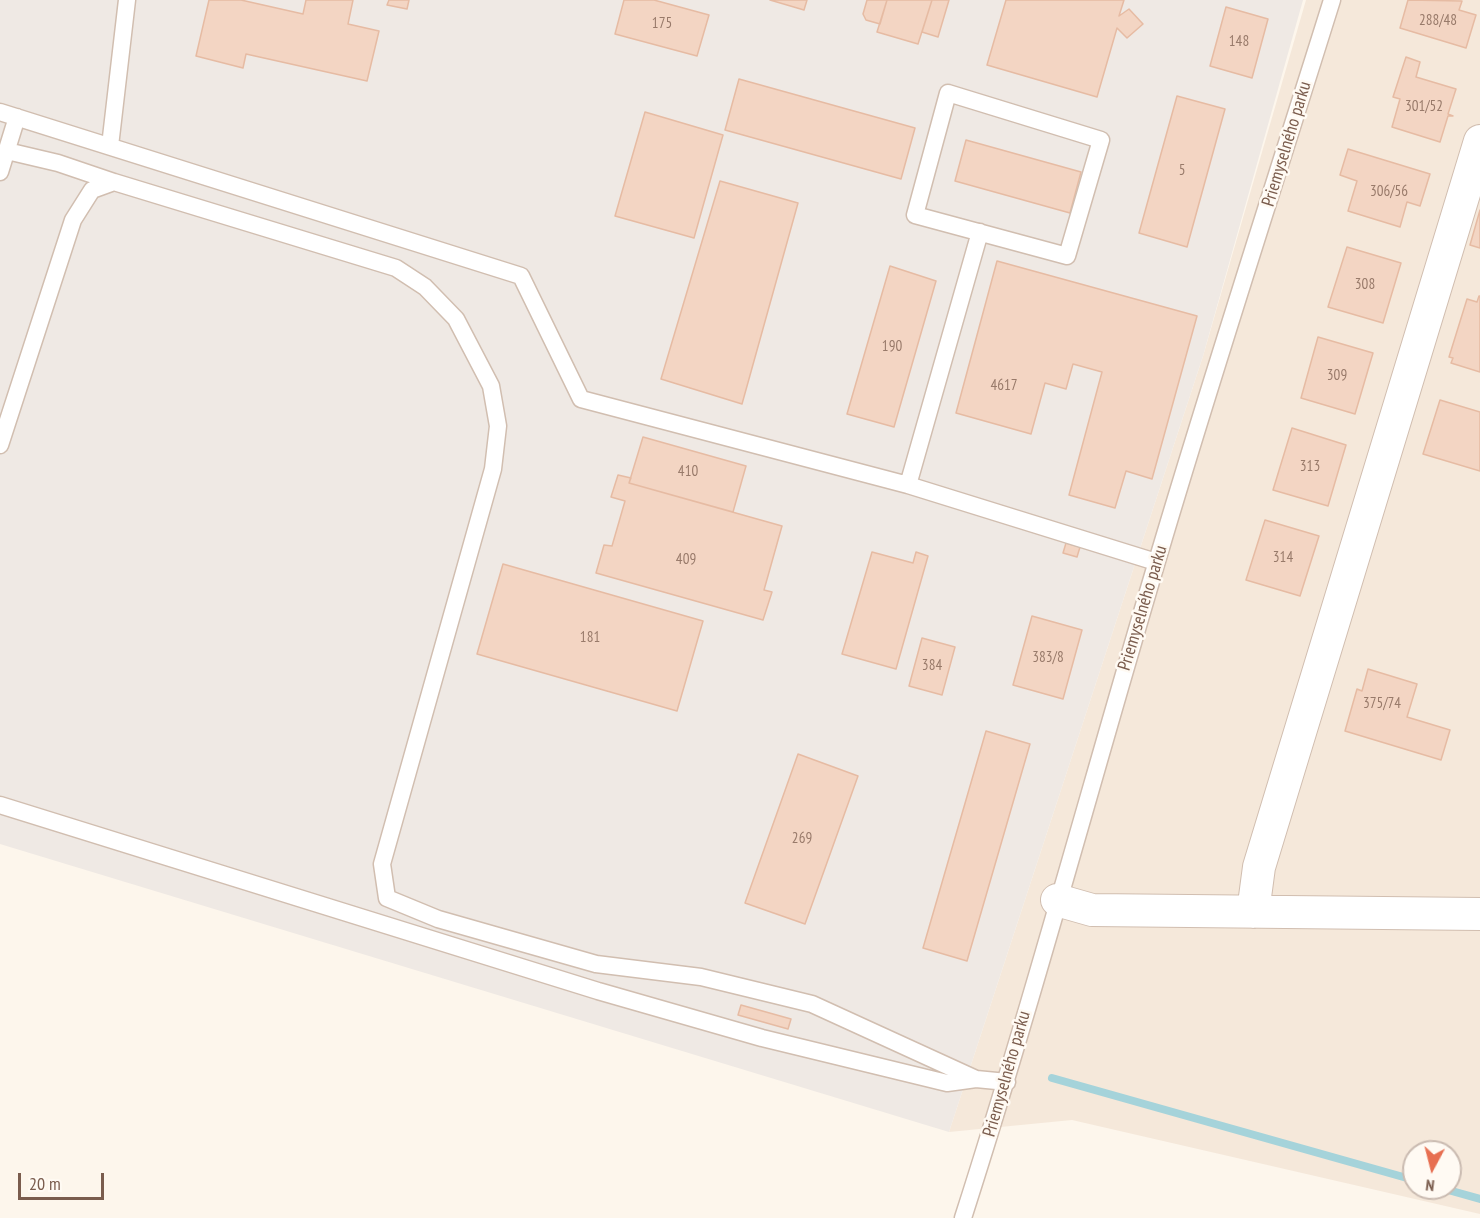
<!DOCTYPE html>
<meta charset="utf-8">
<style>
body{margin:0}
#map{position:relative;width:1480px;height:1218px;overflow:hidden;background:#fdf6ec;font-family:"PT Sans Narrow",sans-serif}
canvas{display:block}
.north{position:absolute;left:1402px;top:1140px;width:60px;height:60px;box-sizing:border-box;background:#fffaf3;border:2px solid #cabbb1;border-radius:50%;rotate:187deg;font-size:16px;font-weight:700;line-height:24px;text-align:center;color:#7a5c4d}
.north::after{content:'';display:block;margin:auto;width:21px;height:27px;background:#e76f51;clip-path:polygon(50% 0,100% 100%,50% 72%,0 100%)}
.scale{position:absolute;left:18px;top:1173px;width:86px;height:27px;box-sizing:border-box;border:3px solid #7a5c4d;border-top:0;padding-left:8px;font-size:18px;line-height:21px;white-space:nowrap;color:#7a5c4d;-webkit-text-stroke:4px #fffaf3;paint-order:stroke}
</style>
<div id="map">
<canvas width="1480" height="1218"></canvas>
<div class="north">N</div>
<div class="scale">20 m</div>
</div>
<script>
const g = document.querySelector('canvas').getContext('2d');
g.lineJoin = 'round';
function fill(path, color) { g.fillStyle = color; g.fill(path, 'evenodd'); }
function trace(path, color, width, dash) { g.strokeStyle = color; g.lineWidth = width; g.lineCap = dash ? 'butt' : 'round'; g.setLineDash(dash || []); g.stroke(path); }
function drawText(font, color, halo, rows, align = 'center') {
  g.font = font + ' "PT Sans Narrow",sans-serif'; g.lineWidth = 5; g.setLineDash([]); g.textBaseline = 'middle'; g.strokeStyle = halo; g.fillStyle = color; for (const [text, x, y, turn = 0] of rows) {
    g.save(); g.translate(x, y); g.rotate((+turn || 0) * Math.PI / 180); g.textAlign = isNaN(turn) ? turn : align; if (halo) g.strokeText(text, 0, 0); g.fillText(text, 0, 0); g.restore();
  }
}
fill(new Path2D(`
 M1306,0h174v1214l-408,-94 -123,12 254,-776zM1414,1152h36v36h-36z`), '#f5e8da');
fill(new Path2D(`
 M0,0h1303l-100,356 -254,776 -949,-288z`), '#efe9e4');
trace(new Path2D(`
 M1052,1078l362,102
 M1441,1188l39,11`), '#a5d3da', 8);
const building = new Path2D(`
 M209,0h32l62,14 3,-14h47l-5,24 31,7 -12,50 -121,-27 -3,14 -47,-12z
 M389,0h20l-2,9 -20,-4z
 M624,0h30l55,15 -12,41 -82,-22z
 M770,0h37l-3,10z
 M867,0h20l-7,24 -14,-4 -3,-6z
 M887,0h45l-14,44 -41,-12z
 M932,0h17l-11,37 -16,-5z
 M1006,0h118l-5,16 10,-7 14,15 -16,14 -10,-10 -20,69 -110,-32z
 M1408,0l54,1 -3,9 17,5 -10,33 -66,-20z
 M1226,7l42,12 -16,59 -42,-12z
 M1406,57l14,5 -4,15 40,12 -8,25 5,2h-5l-8,26 -48,-15 8,-28 -7,-2z
 M739,79l176,49 -14,51 -176,-49z
 M1177,96l48,13 -38,138 -48,-14z
 M645,112l78,23 -29,103 -79,-22z
 M966,140l115,32 -11,41 -115,-32z
 M1348,149l82,25 -10,32 -13,-4 -7,25 -52,-16 9,-30 -17,-6z
 M720,181l78,22 -56,201 -81,-25z
 M1480,210v38l-10,-3z
 M1347,247l54,16 -18,60 -55,-16z
 M997,261l200,55 -45,163 -26,-8 -11,37 -46,-13 33,-123 -29,-8 -7,25 -21,-6 -14,51 -75,-21z
 M890,266l46,15 -42,146 -47,-13z
 M1479,296h1v76l-29,-9 2,-5 -4,-1 18,-58 10,3z
 M1318,337l55,16 -18,61 -54,-16z
 M1440,400l40,12v59l-57,-17z
 M1292,428l54,17 -18,61 -55,-16z
 M643,437l103,29 -13,46 -104,-29z
 M618,475l13,3 -2,5 153,43 -18,64 8,2 -9,28 -167,-47 8,-28 8,1 13,-45 -14,-4z
 M1265,520l54,16 -19,60 -54,-16z
 M1066,543l14,4 -3,10 -14,-4z
 M872,552l41,11 3,-11 12,4 -32,113 -54,-15z
 M503,564l200,57 -26,90 -200,-57z
 M1032,616l50,14 -19,69 -50,-14z
 M922,638l33,9 -13,48 -33,-9z
 M1368,669l49,15 -10,33 43,13 -9,30 -96,-29 12,-42 5,2z
 M986,731l44,13 -63,217 -44,-13z
 M798,754l60,22 -53,148 -60,-21z
 M741,1005l50,14 -3,10 -50,-14z`);
fill(building, '#f3d5c3');
trace(building, '#e6bba3', 1.5);
const lane = new Path2D(`
 M948,93l153,47 -34,116 -152,-41z
 M0,112l521,164 60,123 327,86
 M110,146l17,-146
 M7,151l51,12 56,19
 M0,172l17,-55
 M980,232l-72,253 248,77
 M0,445l73,-225 19,-30 22,-8 282,86 29,19 31,32 35,67 7,40 -5,43 -111,395 5,34 51,21 158,45 105,13 111,27 164,75
 M0,805l598,186 164,47 185,45 29,-4 31,3
 M963,1218c69,-215 128,-434 192,-650 56,-190 118,-379 177,-568`);
const street = new Path2D(`
 M1057,900l35,10 388,4
 M1253,912l6,-45 221,-726`);
trace(lane, '#d1beb0', 19);
trace(street, '#d1beb0', 34);
trace(lane, '#fff', 16);
trace(street, '#fff', 32);
drawText('15px', '#987a6a', null, [
 ["288/48",1438,21],
 ["175",662,24],
 ["148",1239,42],
 ["301/52",1424,107],
 ["5",1182,171],
 ["306/56",1389,192],
 ["308",1365,285],
 ["190",892,347],
 ["309",1337,376],
 ["4617",1004,386],
 ["313",1310,467],
 ["410",688,472],
 ["314",1283,558],
 ["409",686,560],
 ["181",590,638],
 ["383/8",1048,658],
 ["384",932,666],
 ["375/74",1382,704],
 ["269",802,839]
]);
drawText('18px', '#7a5c4d', '#fffaf3', [
 ["Priemyselného parku",1287,144,-73],
 ["Priemyselného parku",1143,608,-73],
 ["Priemyselného parku",1007,1074,-74]
]);
</script>
